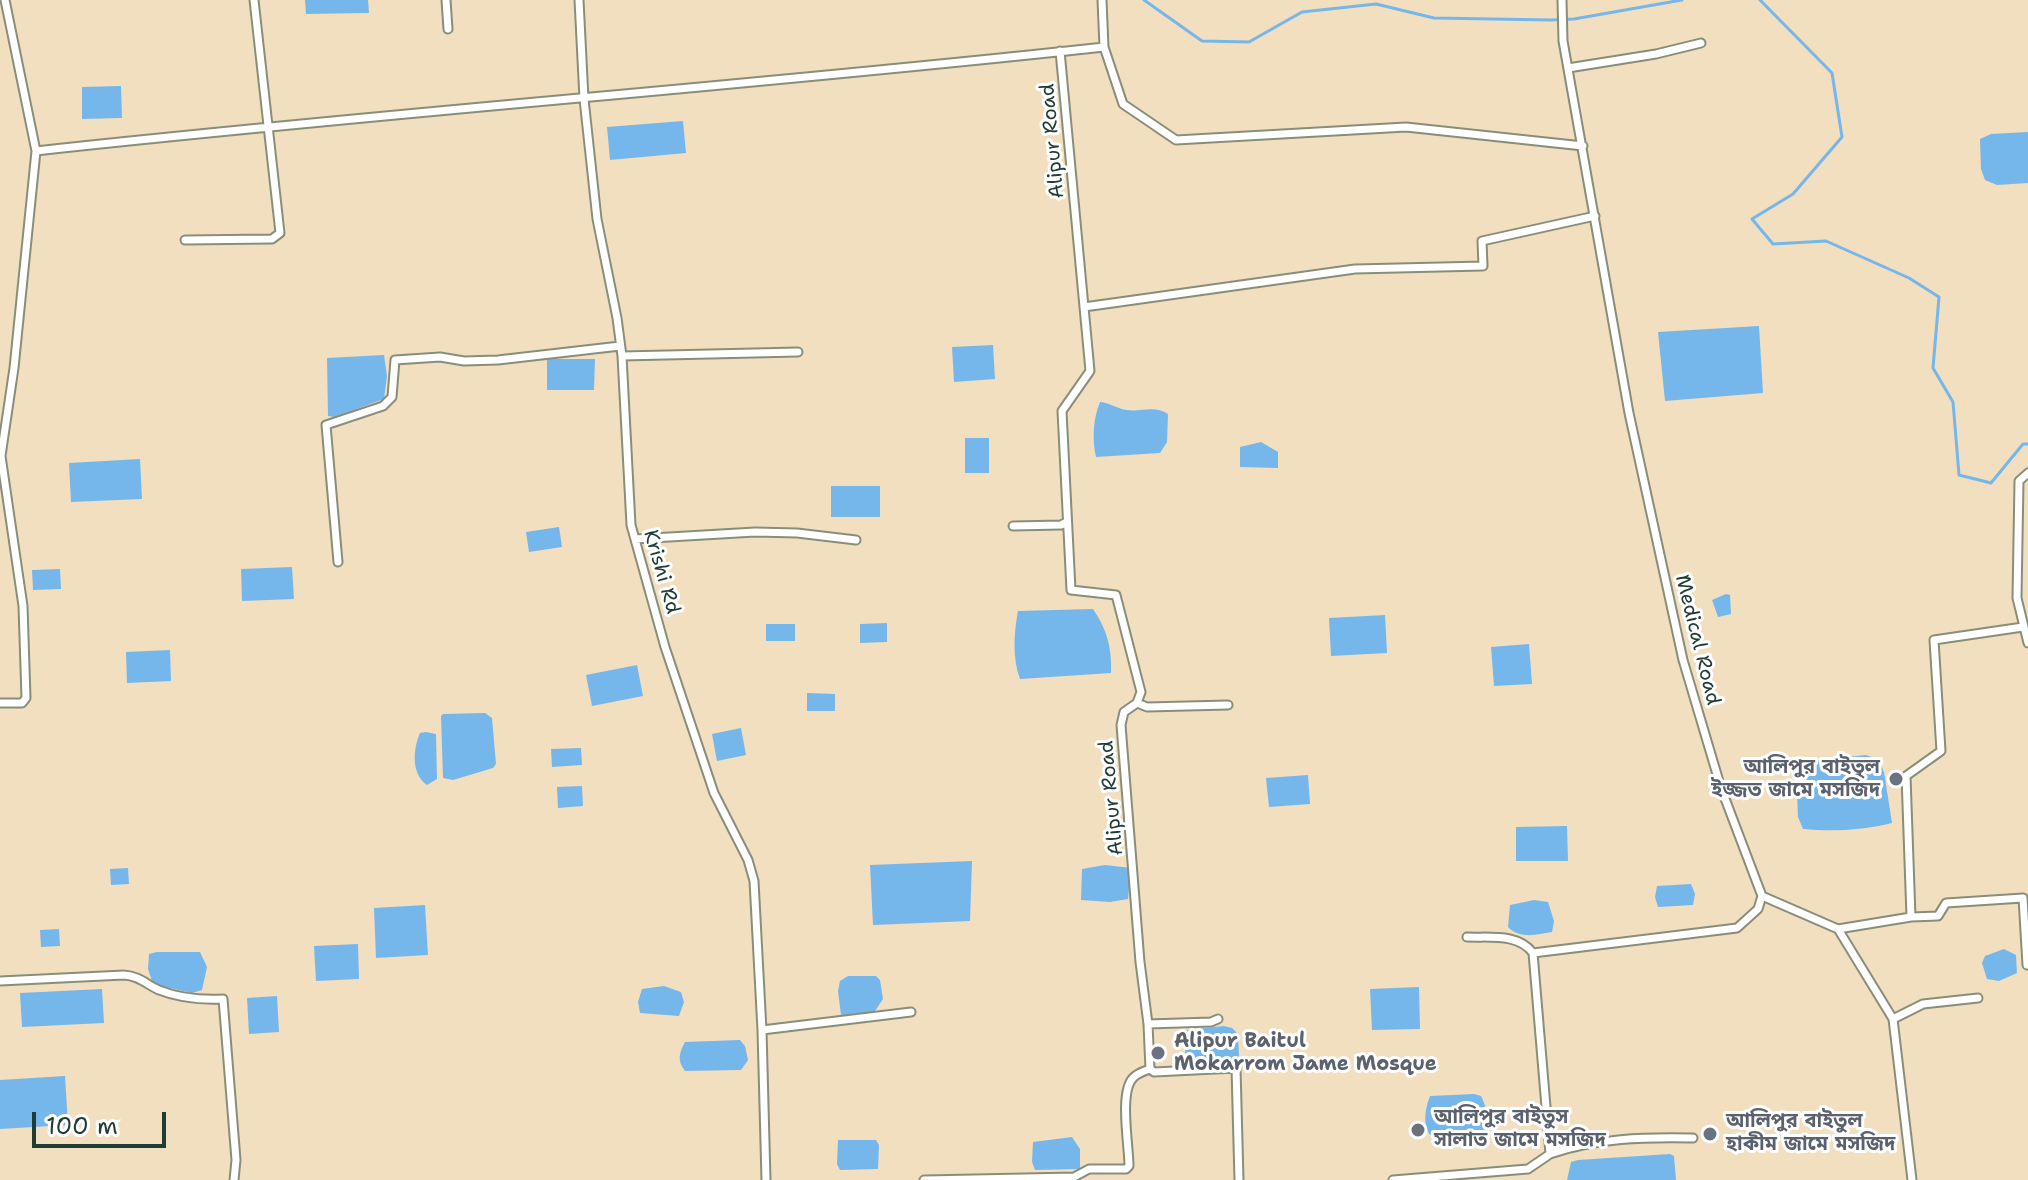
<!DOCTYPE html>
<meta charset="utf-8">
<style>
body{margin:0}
#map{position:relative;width:2028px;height:1180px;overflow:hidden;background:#f2dfc0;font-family:"Shantell Sans",sans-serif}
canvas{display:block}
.scale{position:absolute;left:32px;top:1112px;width:134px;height:36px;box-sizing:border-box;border:4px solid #1f3d34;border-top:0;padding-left:10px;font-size:24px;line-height:28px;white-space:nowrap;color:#1f3d34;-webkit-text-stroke:6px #fff;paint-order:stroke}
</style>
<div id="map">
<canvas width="2028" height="1180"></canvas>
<div class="scale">100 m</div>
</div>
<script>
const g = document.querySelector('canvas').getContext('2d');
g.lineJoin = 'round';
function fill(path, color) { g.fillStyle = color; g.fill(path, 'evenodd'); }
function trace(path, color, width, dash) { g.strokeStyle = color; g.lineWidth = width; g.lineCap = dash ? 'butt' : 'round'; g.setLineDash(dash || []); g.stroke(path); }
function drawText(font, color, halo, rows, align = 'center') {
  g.font = font + ' "Shantell Sans","Noto Sans Bengali",sans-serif'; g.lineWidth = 6; g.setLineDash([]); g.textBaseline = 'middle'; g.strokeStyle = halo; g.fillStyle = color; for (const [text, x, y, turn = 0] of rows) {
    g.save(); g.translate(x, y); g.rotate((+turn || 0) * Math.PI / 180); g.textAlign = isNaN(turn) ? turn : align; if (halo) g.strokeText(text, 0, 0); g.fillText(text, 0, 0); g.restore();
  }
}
fill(new Path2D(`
 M305,0h63l1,13 -63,1z
 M121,86l1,32 -40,1v-32z
 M683,121l3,32 -76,7 -3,-33z
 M2028,132v51l-31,2 -12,-5 -4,-11 -1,-30 11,-5z
 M1759,326l4,67 -98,8 -7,-69z
 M993,345l2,34 -41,3 -2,-35z
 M384,355l3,21 -3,23 -50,18 -6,-1 -1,-58z
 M547,359h48l-1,31h-47z
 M1100,402c10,1 18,7 27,8 15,2 28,-5 41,4l-1,28 -7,11 -64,4c-4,-18 -3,-38 4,-55z
 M965,438h24v35h-24z
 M1261,442l17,10v16l-38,-1v-20z
 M140,459l2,40 -71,3 -2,-39z
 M831,486h49v31h-49z
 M559,527l3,20 -33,5 -3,-20z
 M292,567l2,32 -52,2 -1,-32z
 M60,569l1,20 -28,1 -1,-20z
 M1726,594l4,1 1,19 -13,3 -6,-17z
 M1093,609c14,20 19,39 18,64l-91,6c-8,-21 -6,-47 -2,-68z
 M1385,615l2,38 -56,3 -2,-38z
 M887,623v19l-27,1v-19z
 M766,624h29v17h-29z
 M1529,644l3,40 -38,2 -3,-39z
 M170,650l1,31 -44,2 -1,-31z
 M637,665l6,31 -51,10 -6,-31z
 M807,693l28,1v17h-28z
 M485,713l7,5 4,46 -3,4 -40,12 -10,-2 -2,-62 2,-2z
 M741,728l5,27 -29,6 -5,-27z
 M426,732l10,2 1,45 -10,6c-16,-11 -14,-36 -7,-52z
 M581,748l1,17 -30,2 -1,-18z
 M1866,755l12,4 6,13 8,51c-28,7 -60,9 -89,6l-5,-12 -2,-49 14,-7z
 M1308,775l2,29 -41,3 -3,-29z
 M582,786l1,20 -25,2 -1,-21z
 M1567,826l1,35h-52v-34z
 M972,861l-2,60 -97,4 -3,-60z
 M1105,865l26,3 -3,31 -18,3 -29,-2 1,-31z
 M128,868l1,16 -18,1 -1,-16z
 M1691,884l4,10 -2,11 -35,2 -3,-10 2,-11z
 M1534,900l14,2 6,19 -2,11c-16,3 -32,7 -44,-5l2,-22z
 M425,905l3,50 -52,3 -2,-50z
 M59,929l1,17 -19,1 -1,-17z
 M358,944l1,35 -43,2 -2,-35z
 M2004,949l12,6 1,18 -18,8 -12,-2 -5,-16 3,-7z
 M157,952h43l7,15 -5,23 -10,3 -39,-9 -5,-15 1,-15z
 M848,976h28l4,4 3,19 -10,15 -32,1 -3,-24 2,-10z
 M664,986l17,6 3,10 -5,14 -39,-3 -2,-11 4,-13z
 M1419,987l1,42 -48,1 -2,-41z
 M102,989l2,34 -82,4 -2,-34z
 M277,996l2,36 -30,2 -2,-36z
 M1224,1026l8,2 6,6 1,22 -4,5 -47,2 -3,-6 1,-27z
 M740,1040l5,6 3,14 -7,10 -56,1c-8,-10 -6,-18 0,-29z
 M65,1076l3,49 -68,4v-49z
 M1474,1094l7,2c6,11 9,28 4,39l-53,2c-10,-10 -7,-28 -2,-41z
 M1072,1137l8,12v20l-45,1 -3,-8 1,-20z
 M838,1140h38l3,5 -1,24 -38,1 -3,-6z
 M1670,1154l4,2 2,24h-109l4,-18 7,-2z`), '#75b7ea');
trace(new Path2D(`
 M1144,0l58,41 47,1 53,-30 74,-8 58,14 117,2 23,-1 108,-19
 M1760,0l72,73 10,64 -49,57 -41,25 21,25 53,-3 83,37 30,19 -6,71 20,34 6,73 32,8 32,-39h5`), '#75b7ea', 3);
const street = new Path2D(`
 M446,0l2,29
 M579,0l5,99 13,120 20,99 5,38 9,169 34,122 49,146 34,67 6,21 8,149 4,150
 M1562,0l1,41 66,372 54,247 38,128 41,108 76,33 55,90 19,161
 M1104,47l19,57 53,36 230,-13 177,19
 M1060,51l30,320 -28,40 9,179 45,5 25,97 -4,11 -13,9 -3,13 19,237 8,62 2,45 4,3 82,-4 3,112
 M1568,68l88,-14 45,-11
 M36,151c355,-39 712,-65 1068,-104l-2,-47
 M185,240l87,-1 8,-6 -26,-233
 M1084,307l271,-38 128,-3 -1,-25 113,-25
 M622,356l176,-4
 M2028,473l-9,8 -2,117 11,45
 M1013,526l48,-1 6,-3
 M635,539l120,-7 42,1 59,7
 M338,562l-12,-137 57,-19 9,-9 3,-37 45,-3 24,4 34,-1 122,-14
 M0,703h22l4,-5 -3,-92 -22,-150 13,-88 22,-217 -31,-151
 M1137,703l10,4 81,-2
 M1911,917l27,-1 8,-13 77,-5 4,67
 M1838,929l73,-12 -5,-141 35,-25 -7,-111 89,-13
 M1467,937c23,1 51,-4 66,16
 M0,981l124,-6c15,1 22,9 35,15 20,8 42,10 64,9l13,161 -2,20
 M1893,1019l30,-15 55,-6
 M1148,1024l63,-2 7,-3
 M762,1030l149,-18
 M1550,1154c47,-16 94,-17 143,-16
 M924,1180l150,-3 15,-8h37l3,-3c0,-20 -10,-74 4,-88 4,-5 11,-7 17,-9
 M1393,1180l135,-11 22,-15 -17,-201 204,-25 21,-19 4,-13`);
trace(street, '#888e7a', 11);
trace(street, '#fff', 7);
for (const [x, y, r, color] of [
 [1896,779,8,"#6b7280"],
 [1158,1053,8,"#6b7280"],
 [1418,1130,8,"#6b7280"],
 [1710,1134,8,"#6b7280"]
]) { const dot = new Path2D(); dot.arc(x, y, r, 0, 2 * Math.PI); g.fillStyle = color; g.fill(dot); trace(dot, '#fff', 3); }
drawText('20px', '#1f3d34', '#fff', [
 ["Alipur Road",1053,141,-95],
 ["Krishi Rd",661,572,74],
 ["Medical Road",1697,640,76],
 ["Alipur Road",1112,798,-95]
]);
drawText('bold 20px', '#5b616d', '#fff', [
 ["আলিপুর বাইতুল",1880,768,"right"],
 ["ইজ্জত জামে মসজিদ",1880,791,"right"],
 ["Alipur Baitul",1174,1042],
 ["Mokarrom Jame Mosque",1174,1065],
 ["আলিপুর বাইতুস",1434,1118],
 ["সালাত জামে মসজিদ",1434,1141],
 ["আলিপুর বাইতুল",1726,1122],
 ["হাকীম জামে মসজিদ",1726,1145]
], 'left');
</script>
